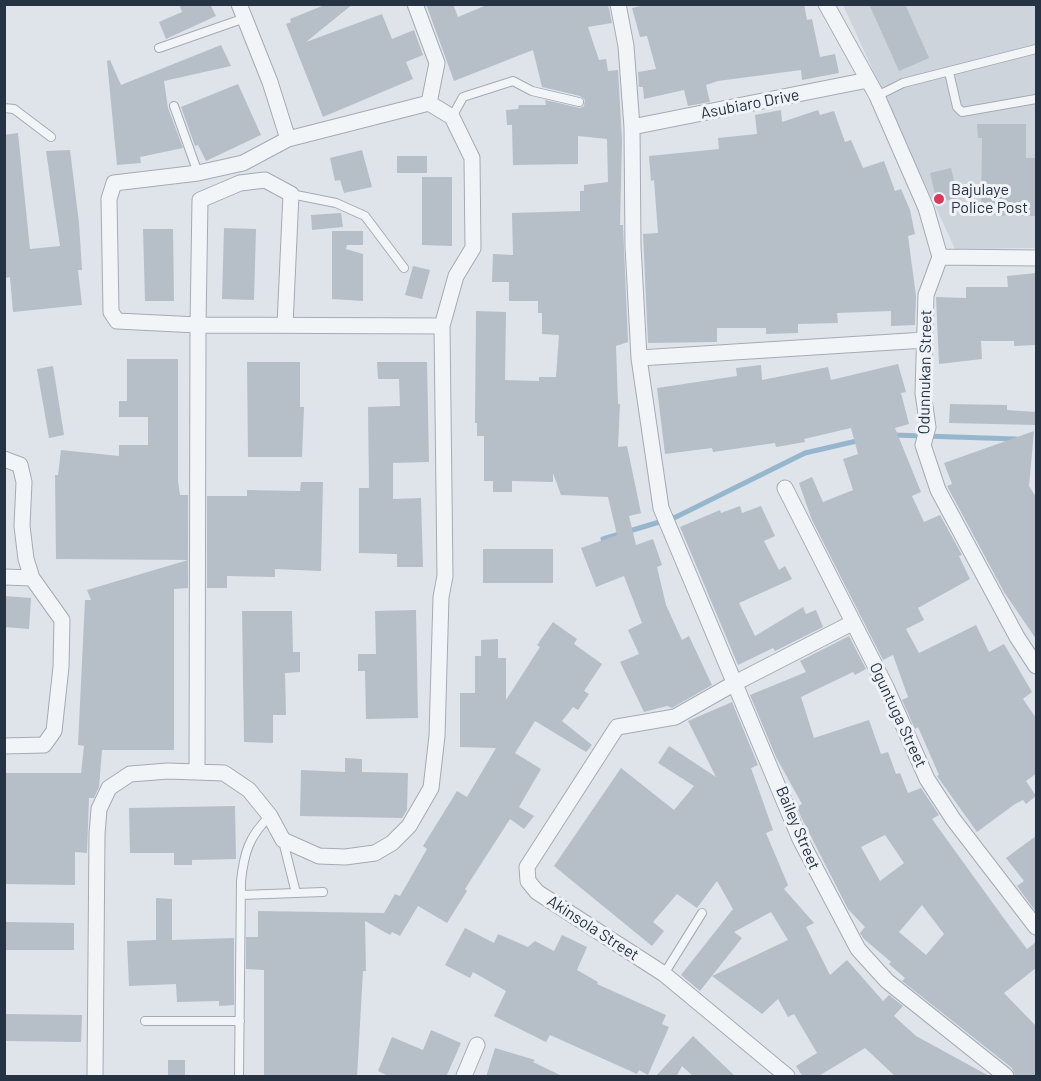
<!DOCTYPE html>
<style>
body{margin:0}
#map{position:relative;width:1041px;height:1081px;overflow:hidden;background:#dfe4ea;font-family:Barlow,sans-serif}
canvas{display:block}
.frame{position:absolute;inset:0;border:6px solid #263343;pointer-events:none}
</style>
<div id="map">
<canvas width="1041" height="1081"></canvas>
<div class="frame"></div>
</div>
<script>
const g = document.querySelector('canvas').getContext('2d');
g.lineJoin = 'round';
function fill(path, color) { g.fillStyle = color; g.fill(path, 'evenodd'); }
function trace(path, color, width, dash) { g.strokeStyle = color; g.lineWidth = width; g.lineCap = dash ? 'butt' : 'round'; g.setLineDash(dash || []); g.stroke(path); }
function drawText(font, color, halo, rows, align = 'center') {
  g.font = font + ' Barlow,sans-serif'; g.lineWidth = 6; g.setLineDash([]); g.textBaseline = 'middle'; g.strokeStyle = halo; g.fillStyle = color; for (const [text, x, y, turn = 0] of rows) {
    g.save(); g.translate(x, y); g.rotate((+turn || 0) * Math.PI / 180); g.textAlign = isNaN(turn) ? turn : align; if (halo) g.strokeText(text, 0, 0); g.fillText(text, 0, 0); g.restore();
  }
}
fill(new Path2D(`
 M843,5h193v243l-81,1z`), '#cdd4dc');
trace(new Path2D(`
 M893,435l123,4
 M603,539l73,-22 129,-64 56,-13`), '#96b6ce', 5);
fill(new Path2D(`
 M179,4h31l6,12 -50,23 -7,-17 23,-10z
 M327,4h26l-47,38 76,-28 10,25 22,-9 9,25 -17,7 7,17 -90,38 -37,-93 5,-2 -1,-3z
 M426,4h27l5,13 31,-13h119l4,19 -24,4 11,33 7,-1 2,12 10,-1 4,70 -2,85h3l5,117 -12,4 2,58h2l-2,43 9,-1 14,67 -12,3 7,29 17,-6 9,26 -5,2 9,38 16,35 7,-4 23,49 -40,23 -5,-2 -23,6 -24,-50 19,-8 -11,-24 14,-7 -18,-47 -28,11 -15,-39 36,-13 -9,-38 -47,-2 -8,-22v9l-41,-1v11h-19v-11h-9v-45h-7v-13h-2l1,-112 30,1 -1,68 34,1v-4h17l3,-42 -17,-1v-21h-4v-12h-29v-19h-17l1,-28 20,1 -1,-42 68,-2v-20h4v-6l24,-3 -1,-43 -29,-3v28l-65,1 -1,-40h-5l-1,-15 12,-1 1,-4h27l-1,-5 35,8 4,-2 1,-6 -5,-4 -38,-9 -9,-37 -79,31z
 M649,4h155l3,16 5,-1 8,38 15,-3 4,19 -37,7 -1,-10 -83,11 -12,4 4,17 -22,4 -4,-16 -40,9 -1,-12h-4l-1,-15 18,-3 -9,-33 -7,1 -8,-29z
 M869,4h36l24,54 -30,13z
 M221,45l10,21 -67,15 4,27 15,40 -43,9 1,6 -24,2 -10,-104 3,-1 11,25z
 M238,84l23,51 -55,26 -8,-16 -3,1 -14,-39z
 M781,110l1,12 36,-12 2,5 14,-4 11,31 6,-2 12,28 21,-7 11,30 6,-2 9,21 5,24 -7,2 8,60 -1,29 -24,1v-15l-54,2 1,10 -40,1v9l-32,1v-6h-49v14l-69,1 -5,-109 15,-1 -4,-53 -3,1 -2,-25 70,-7 -1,-11 39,-4 -2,-19z
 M977,124h49v34h10v58l-55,-1 1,-77h-4z
 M18,133l12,116 30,-3 -14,-95 24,-1 9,73 3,47h-4l4,35 -69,7 -3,-35 -5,1 -1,-9v-134z
 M362,150l10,37 -28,6 -4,-13 -5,1 -5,-23z
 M397,156h30v17h-30z
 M951,168l7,30 -21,4 -7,-29z
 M422,177h30v69l-30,-1z
 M341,213l2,14 -31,3 -1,-15z
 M224,228l32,1 -2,71 -32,-1z
 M143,229h30l1,72h-29z
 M332,231h31v14h-16l-1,4 17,5v47l-31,-2z
 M413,266l17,4 -8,29 -17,-4z
 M1036,273v72l-22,1v-5h-33l1,18 -43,5 -3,-67 30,1v-11h42l-1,-11z
 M127,359h51v122l2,14h8v65l-132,-1 -1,-84h3l3,-25 58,6v-11h29v-28h-29v-16h8z
 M247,362h53v45h4l-2,50h-54z
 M377,362h50l2,100 -36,1v36l28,-1 2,69h-26v-13l-38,-1v-65h10l-1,-81 32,-1 -1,-27h-21z
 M898,364l8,28 -5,1 8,31 -14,4 26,64 -9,4 12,26 16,-7 22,40 -3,1 11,23 -52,29 6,12 -18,9 13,24 57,-28 13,27 15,-8 28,48 -9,7 13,19v56l-10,7 10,15 -10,8 -3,-4 -8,4 -38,28 -40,-56 2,-1 -21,-48 -3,2 -13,-29 6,-3 -15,-42 -10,5 -71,-140 -13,-37 13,-6 11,25 30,-12 -10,-31 15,-5 -7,-26 -47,11 1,3 -29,5 -1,-4 -62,9 -1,-4 -47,6 -8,-66 80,-12 -1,-8 25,-3 1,15 66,-13 3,13z
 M53,366l11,69 -15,3 -12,-69z
 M950,404l57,1v5l29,2v13l-87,-2z
 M1034,431l-5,55 7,11v142l-32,-47 -57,-106 5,-2 -8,-21z
 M301,482h22l-2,89 -46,-2v8l-48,-1v12h-20v-92h40v-6l53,1z
 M740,506l2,7 19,-7 14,30 -11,5 15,29 6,-4 7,13 -53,24 16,33 48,-29 3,7 10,-4 7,17 -48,24 -2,-3 -35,17 -58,-138 40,-17 1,3z
 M483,549h70v34h-70z
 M188,560v28l-14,1v161h-72l-3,37 -5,11h-5l-2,55 -12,-1v33l-71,-1v-111h77l3,-27 -6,-1 7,-145h6l-4,-10z
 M4,596l27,2 -2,31 -25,-2z
 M416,610l2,108 -52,1 -1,-48h-7v-17h18l-1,-43z
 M242,611h50l1,41h7v20l-15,1 1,42h-13v28l-29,-1z
 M553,622l24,17 -3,5 28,20 -18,27 5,3 -11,16 -5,-3 -11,14 30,24 -6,7 -51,-31 -20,32 26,16 -22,38 15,9 -10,13 -14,-10 -45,70 2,2 -20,32 -29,-17 -18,30 -8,-4 -2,3 -25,-14 1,50h-3l-6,106h-93v-107l-18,-1v-32h12v-26l126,2 11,-19 5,2 27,-47 -4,-3 34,-55 10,6 29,-49 -36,-1v-54h15v-37h6v-16l17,-1v19h8v42l34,-53 -3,-2z
 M849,636l17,33 -11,6 -2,-3 -52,25 13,41 55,-18 12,34 7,-2 8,22 4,-1 8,20 13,-5 18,27 -7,4 73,101 22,29 9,-7v26l-32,25 32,33v51h-20l-4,-9 -110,-87 3,-3 -16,-14 2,-2 -27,-23 -4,-6 5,-6 -17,-18 -47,-92 -4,-10 5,-3 -26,-47 -26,-62 56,-23 -6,-11zM885,835l19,28 -24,18 -19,-34zM922,905l22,29 -18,21 -27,-23z
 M732,702l26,63 -7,3 22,62 -7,3 22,52 -4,4 30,34 -8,4 24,48 17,-15 36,41 6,-6 14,11 -9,10 22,20 75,41h-95l-31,-29 -48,29h-14l-7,-11 21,-13 -23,-39 -6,3 -10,-18 -16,15 -50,-38 76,-36 -17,-28 -37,20 8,6 -42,53 -19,-16 52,-66 -16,-28 -20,27 -20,-14 -24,28 11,9 -12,15 -98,-80 67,-98 53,42 20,-24 -36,-23 11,-17 47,31 -28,-56z
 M345,758l17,1v13l46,1 -1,37 -5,8 -102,-2 1,-46 44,2z
 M235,806l1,53 -44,1v5h-18v-12h-44l-1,-45z
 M1036,836v76l-19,-26 7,-5 -18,-23z
 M156,898l16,1v41l62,-2v67l-15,1v-5l-42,1 -1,-18 -47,2 -2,-45 29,-1z
 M4,922l70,1v27h-70z
 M465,928l29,15 4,-9 30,13 7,-6 19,10 8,-16 25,12 -10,23 21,12 -1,2 69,31 -4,9 7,3 -21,48 -9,-5 -2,4 -87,-39 -4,7 -52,-26 12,-25 -33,-19 -3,6 -25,-13z
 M4,1014l78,1 -1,27 -77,-1z
 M431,1030l30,13 -15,34h-56l-12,-6 14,-34 31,13z
 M693,1036l43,41h-42l-12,-11 -6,11h-21z
 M495,1048l40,12 -2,2 31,15h-78z
 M168,1060h17v17h-17z`), '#b6bec8');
const service = new Path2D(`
 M159,48l86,-30
 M949,72l8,35 5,5 74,-13
 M877,96l26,-13 133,-34
 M174,106l24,67
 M4,108l10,1 37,28
 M452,117l11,-20 50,-16 19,10 47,11
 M291,194l45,9 29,13 39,52
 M283,841l13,52
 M241,895l82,-3
 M664,974l38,-61
 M145,1021h95
 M239,1076l2,-195c3,-28 8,-45 29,-65`);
const minor = new Path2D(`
 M415,4l22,59 -8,40
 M618,4l8,42 6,81 1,119 6,112 22,150 139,331 58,110 29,32 119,95
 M826,4l51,92 49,112 14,49 -14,38 -3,98 5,34 -5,18 15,45 79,147 19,29
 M632,127l236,-47
 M940,257l96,1
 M285,325l6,-131 -26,-14 -25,3 -40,17 -2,125 244,1
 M639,358l286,-18
 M4,459l16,6 4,17 -2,44 4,33 6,19 30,42 -1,47 -7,64 -10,14 -40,1
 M785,488l101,199 41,92 26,40 83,108
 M4,577l28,1
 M197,772l1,-447 -81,-4 -6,-9 -2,-113 5,-16 84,-10 45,-10 45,-24
 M95,1076l2,-242 2,-25 10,-21 21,-14 38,-3 56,2 25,17 21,26 13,24 36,16 26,1 30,-4 17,-10 17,-17 22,-38 6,-52 4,-139 4,-21 -3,-250 14,-50 17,-28 -1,-90 -20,-41 -23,-14 -141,36 -18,-57 -31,-78
 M464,1076l13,-31
 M787,1076l-123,-102 -127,-82 -9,-11 -1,-14 90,-140 58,-10 60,-34 117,-60`);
trace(service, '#a4abb5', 10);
trace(minor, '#a4abb5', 17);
trace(service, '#f2f5f8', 8);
trace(minor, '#f2f5f8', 15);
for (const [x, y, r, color] of [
 [939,199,6,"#dc375e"]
]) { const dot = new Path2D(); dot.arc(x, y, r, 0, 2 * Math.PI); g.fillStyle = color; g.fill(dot); trace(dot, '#eff3f7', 2); }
drawText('16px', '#263343', '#eff3f7', [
 ["Asubiaro Drive",750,104,-11],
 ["Odunnukan Street",925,372,-89],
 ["Oguntuga Street",898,715,65],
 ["Bailey Street",798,828,67],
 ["Akinsola Street",593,928,33]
]);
drawText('16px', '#263343', '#eff3f7', [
 ["Bajulaye",951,190],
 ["Police Post",951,208]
], 'left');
</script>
